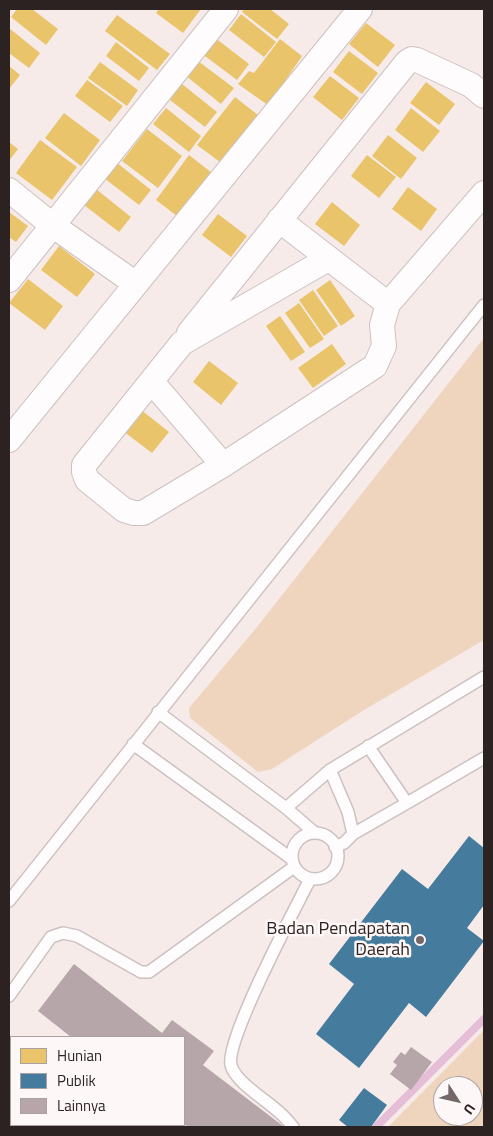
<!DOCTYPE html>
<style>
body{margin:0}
#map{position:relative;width:493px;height:1136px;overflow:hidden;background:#f7ebea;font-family:"Titillium Web",sans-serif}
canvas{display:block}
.frame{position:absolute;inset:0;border:10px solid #2c2221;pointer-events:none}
.legend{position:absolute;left:10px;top:1036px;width:175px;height:90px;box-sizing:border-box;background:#fdf8f7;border:1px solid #a9a2a1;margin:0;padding:6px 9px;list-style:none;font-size:15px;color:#2c2221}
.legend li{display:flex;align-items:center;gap:10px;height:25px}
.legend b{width:25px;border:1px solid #a9a2a1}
.north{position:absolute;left:433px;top:1076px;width:50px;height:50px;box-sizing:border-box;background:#fdf8f7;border:1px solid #a9a2a1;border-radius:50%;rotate:125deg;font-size:14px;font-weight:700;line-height:20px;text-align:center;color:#2c2221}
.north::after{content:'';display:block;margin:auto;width:18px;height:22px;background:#736867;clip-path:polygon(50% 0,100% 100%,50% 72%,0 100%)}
</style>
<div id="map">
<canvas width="493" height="1136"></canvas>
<div class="frame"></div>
<ul class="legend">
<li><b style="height:14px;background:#e9c46a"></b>Hunian</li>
<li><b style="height:14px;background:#457b9d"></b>Publik</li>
<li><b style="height:14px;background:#b6a6a9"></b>Lainnya</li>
</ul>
<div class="north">U</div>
</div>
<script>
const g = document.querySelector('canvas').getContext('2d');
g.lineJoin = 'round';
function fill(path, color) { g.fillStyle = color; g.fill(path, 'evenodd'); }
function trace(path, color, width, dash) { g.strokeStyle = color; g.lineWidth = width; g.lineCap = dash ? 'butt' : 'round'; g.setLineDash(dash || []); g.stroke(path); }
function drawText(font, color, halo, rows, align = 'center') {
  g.font = font + ' "Titillium Web",sans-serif'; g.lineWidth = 5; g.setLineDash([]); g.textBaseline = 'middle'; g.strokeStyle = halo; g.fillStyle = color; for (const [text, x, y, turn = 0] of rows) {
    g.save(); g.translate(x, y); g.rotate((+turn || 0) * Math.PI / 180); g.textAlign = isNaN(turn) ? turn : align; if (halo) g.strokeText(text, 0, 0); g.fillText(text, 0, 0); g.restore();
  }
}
fill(new Path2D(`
 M484,338v302l-120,70 -92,59 -14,3 -68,-54 -1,-10 68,-81z
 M484,1030v97h-96zM443,1086h30v30h-30z`), '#efd5be');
fill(new Path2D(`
 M17,9h15l26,20 -12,16 -35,-28z
 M159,9h42l-18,24 -27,-20z
 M244,9h26l19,15 -12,15 -35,-27z
 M241,14l35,28 -12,15 -35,-27z
 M117,15l53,39 -13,16 -52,-39z
 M366,23l29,22 -17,22 -29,-23z
 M9,28l31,25 -11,15 -20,-15z
 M214,37l35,27 -12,16 -36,-27z
 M280,39l22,17 -17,25 6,5 -19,22 -34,-24 11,-13 5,2z
 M116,42l33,26 -10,13 -33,-25z
 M349,51l29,22 -16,21 -29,-22z
 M198,61l36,27 -13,16 -35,-28z
 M100,62l38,28 -11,16 -39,-28z
 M9,66l11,9 -11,14z
 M330,76l29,22 -17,22 -29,-23z
 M87,80l36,26 -13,16 -35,-26z
 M426,82l29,22 -16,21 -29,-22z
 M182,84l35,28 -12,15 -35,-27z
 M235,97l23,18 -38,47 -23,-17z
 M166,108l35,28 -12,16 -36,-28z
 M411,108l29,23 -17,21 -28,-22z
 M64,113l36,27 -19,26 -36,-28z
 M147,129l35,27 -24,32 -36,-27z
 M388,135l29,23 -16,21 -29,-23z
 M40,140l37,27 -25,33 -36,-27z
 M9,142l9,7 -9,12z
 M189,155l23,18 -35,43 -21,-16z
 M367,155l29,22 -17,21 -28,-22z
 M116,162l35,28 -12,15 -35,-27z
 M408,187l29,22 -16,22 -29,-22z
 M96,189l35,28 -12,15 -35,-27z
 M332,202l28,23 -16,21 -29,-22z
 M9,212l19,14 -12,16 -7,-5z
 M218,214l29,22 -16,21 -29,-22z
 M59,246l36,28 -18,23 -36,-27z
 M28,279l35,27 -18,24 -36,-27z
 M330,280l25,36 -14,10 -25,-36z
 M313,290l25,36 -14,10 -25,-36z
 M299,303l25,36 -14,9 -25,-35z
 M280,316l25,36 -14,9 -25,-35z
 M332,344l14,20 -33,24 -15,-20z
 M209,361l29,22 -17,22 -28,-23z
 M140,409l29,23 -17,21 -29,-22z`), '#e9c46a');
fill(new Path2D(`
 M469,836l15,12v57l-17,23 17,13 -58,76 -17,-14 -50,65 -43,-34 38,-50 -25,-20 73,-95 26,20z
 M364,1088l23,17 -16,22h-23l-9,-7z`), '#457b9d');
trace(new Path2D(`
 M376,1127l108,-108`), '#e5bdd6', 8);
fill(new Path2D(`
 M74,964l88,69 10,-13 42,31 -11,14 80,61 -1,1h-94l-4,-3v-87h-113l-33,-26z
 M411,1047l21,15 -21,28 -21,-16 7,-9 -4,-3 8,-10 4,3z`), '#b6a6a9');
const lane = new Path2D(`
 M158,712l128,96 29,25
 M133,744l159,115
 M368,746l39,57 77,-45
 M330,770l18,42 5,22 -9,9 -9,4
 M286,808l44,-38 154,-93
 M292 856a23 23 0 1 1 46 0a23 23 0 1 1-46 0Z
 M353,834l54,-31
 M9,901l475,-596
 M9,996l42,-59 12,-4 14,3 64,36h8l145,-105
 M9,1111l2,2
 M26,1125l4,2
 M293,1127c-4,-5 -8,-10 -13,-14 -12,-12 -45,-31 -49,-48 -6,-25 64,-156 79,-186`);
const street = new Path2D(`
 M9,190l43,35 84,59
 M279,220l109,84
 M328,259l-146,84 -98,122v7l3,8 37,30 10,3h9l80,-48 152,-99 9,-20 -2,-21 6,-21 96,-111
 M9,280l217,-271
 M189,333l218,-271 5,-3 5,1 54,25 13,11
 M152,382l71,83
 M9,440l351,-431`);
trace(lane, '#ccc1c1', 14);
trace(street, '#ccc1c1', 26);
trace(lane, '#fefcfc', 11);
trace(street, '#fefcfc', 24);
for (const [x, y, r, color] of [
 [420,940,5,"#736867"]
]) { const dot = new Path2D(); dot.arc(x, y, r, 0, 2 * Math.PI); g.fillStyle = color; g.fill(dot); trace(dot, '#fdf8f7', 2); }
drawText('18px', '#2c2221', '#fdf8f7', [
 ["Badan Pendapatan",410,930],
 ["Daerah",410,951]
], 'right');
</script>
